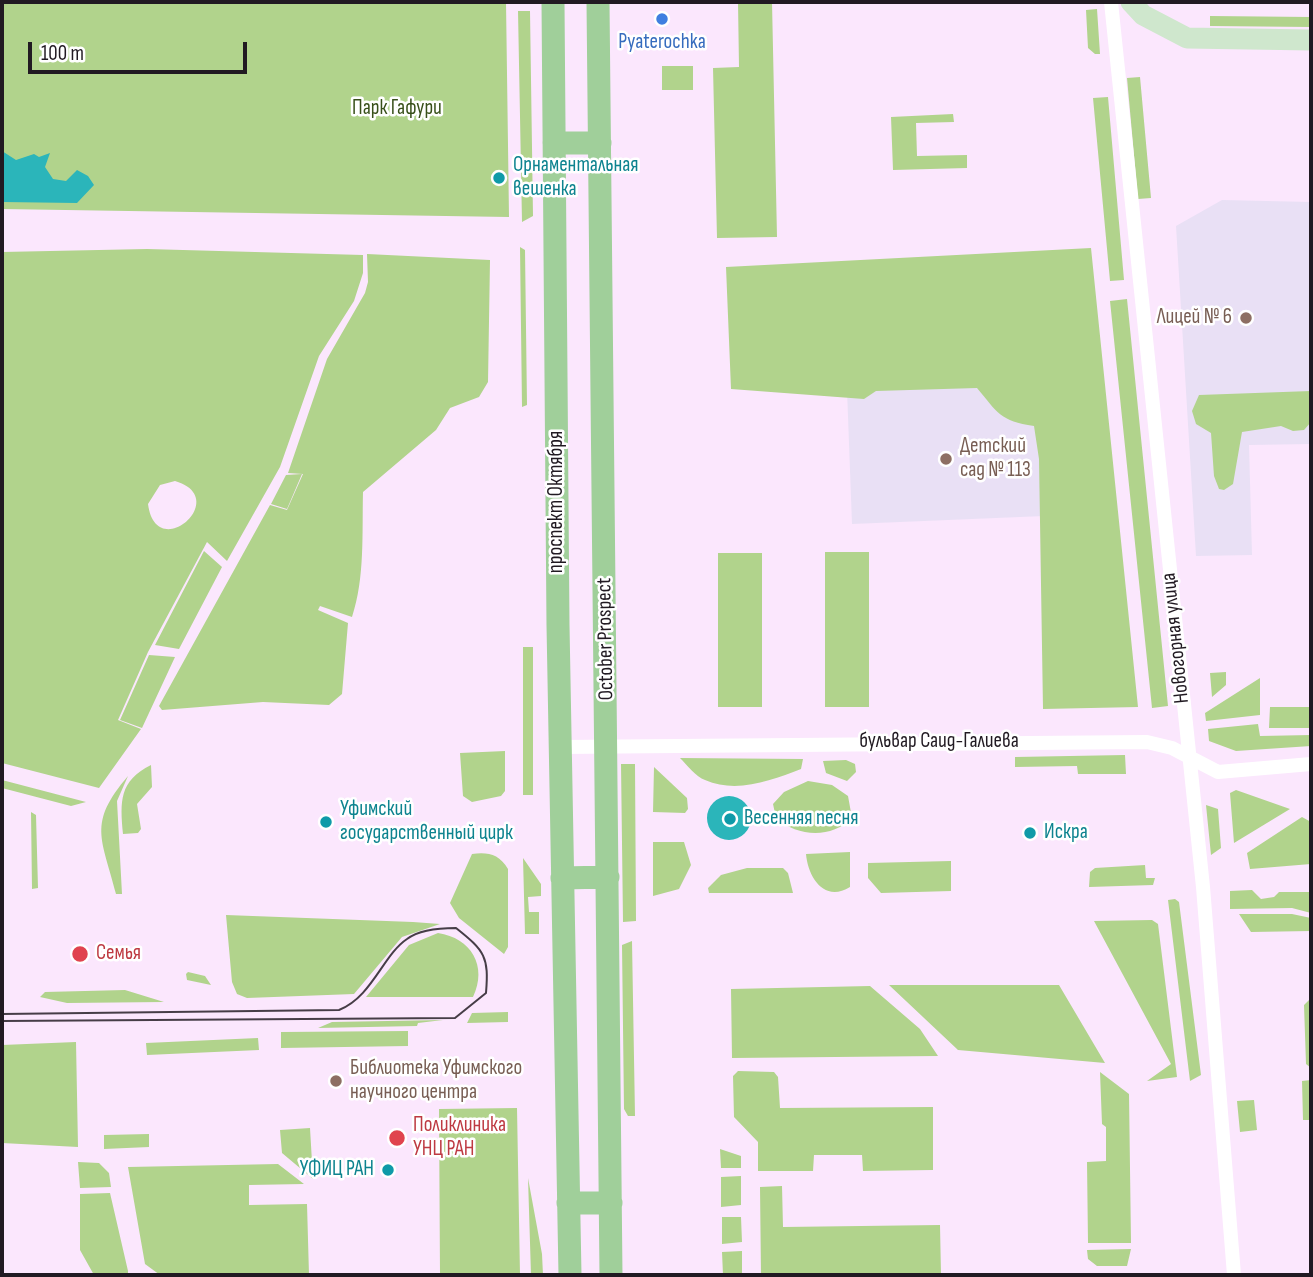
<!DOCTYPE html>
<meta charset="utf-8">
<style>
body{margin:0}
#map{position:relative;width:1313px;height:1277px;overflow:hidden;background:#fbe7fd;font-family:"Sofia Sans Condensed",sans-serif}
canvas{display:block}
.frame{position:absolute;inset:0;border:4px solid #211a22;pointer-events:none}
.scale{position:absolute;left:28px;top:42px;width:219px;height:32px;box-sizing:border-box;border:4px solid #211a22;border-top:0;padding-left:9px;font-size:21px;line-height:24px;white-space:nowrap;color:#211a22;-webkit-text-stroke:5px #fff;paint-order:stroke}
</style>
<div id="map">
<canvas width="1313" height="1277"></canvas>
<div class="frame"></div>
<div class="scale">100 m</div>
</div>
<script>
const g = document.querySelector('canvas').getContext('2d');
g.lineJoin = 'round';
function fill(path, color) { g.fillStyle = color; g.fill(path, 'evenodd'); }
function trace(path, color, width, dash) { g.strokeStyle = color; g.lineWidth = width; g.lineCap = dash ? 'butt' : 'round'; g.setLineDash(dash || []); g.stroke(path); }
function drawText(font, color, halo, rows, align = 'center') {
  g.font = font + ' "Sofia Sans Condensed",sans-serif'; g.lineWidth = 5; g.setLineDash([]); g.textBaseline = 'middle'; g.strokeStyle = halo; g.fillStyle = color; for (const [text, x, y, turn = 0] of rows) {
    g.save(); g.translate(x, y); g.rotate((+turn || 0) * Math.PI / 180); g.textAlign = isNaN(turn) ? turn : align; if (halo) g.strokeText(text, 0, 0); g.fillText(text, 0, 0); g.restore();
  }
}
fill(new Path2D(`
 M1222,200l89,2v242l-62,1 3,110 -56,1 -20,-330z
 M1036,301l8,215 -192,8 -8,-215z`), '#e9e0f5');
fill(new Path2D(`
 M2,2h504l3,215 -507,-8z
 M738,2h34l5,235 -60,1 -4,-170 26,-1z
 M1097,9l3,45h-5l-7,-6 -2,-38z
 M518,11h12l3,205 -11,6z
 M1210,16l101,1v10l-101,-1z
 M662,66h31v24h-31z
 M1140,77l11,121 -13,1 -11,-121z
 M1108,97l16,183 -14,1 -17,-183z
 M953,114l1,8 -38,1 1,33 50,-1v13l-74,2 -2,-53z
 M520,247l5,3 2,155 -5,2z
 M1091,248l47,459 -95,2 -4,-250 -5,-33c-34,-5 -36,-13 -57,-38l-101,3 -12,8 -133,-10 -5,-122z
 M147,249l216,6v18l-9,28 -35,55 -39,111 -53,94 -20,-19 -59,110 -30,68 23,9 -42,59 -97,-25v-511zM175,481c58,17 -19,84 -27,23l12,-19z
 M367,254l123,6 -2,122 -9,15 -29,11 -14,22 -73,62c-1,41 2,86 -11,125l-32,-11 -2,4 30,13 -6,71 -13,11 -66,-3 -101,8 -3,-4 111,-201 17,5 16,-36 -15,-1 39,-114 38,-66 3,-11z
 M1127,299l41,407 -16,2 -42,-407z
 M1311,391v31l-7,8 -11,1 -12,-5 -39,6 -9,52 -9,6 -5,-1 -5,-13 -3,-43 -15,-9 -4,-13 7,-16z
 M302,474l-15,35 -16,-5 15,-29z
 M204,551l18,16 -43,82 -24,-4z
 M825,552h44v155h-44z
 M718,553h44v154h-44z
 M523,647h10v148h-10z
 M149,655l26,2 -33,71 -22,-8z
 M1226,672v13l-14,12 -2,-24z
 M1260,678v37l-54,6 -1,-8z
 M1270,707h41v21h-42z
 M1258,724l2,12 51,-1v11l-75,5 -27,-10 -1,-12z
 M505,751v40l-4,5 -29,6 -9,-6 -3,-43z
 M1125,755l1,19h-48l-1,-8 -62,1v-10z
 M680,758l123,1 -2,10c-29,11 -64,25 -96,11 -9,-3 -18,-15 -25,-22z
 M846,760l9,4 1,8 -9,9 -21,-8 -3,-12z
 M621,764h14l1,157 -13,1z
 M151,765l1,22 -15,17 4,25 -3,4 -15,1c-3,-33 -4,-53 28,-69z
 M654,767l33,31 1,11 -3,4 -32,-1z
 M128,776l-11,25 5,93h-6c-14,-56 -29,-70 12,-118z
 M2,780l84,22 -15,4 -69,-18z
 M808,781l24,4 16,11 4,22c-21,21 -54,19 -76,0l-3,-14 11,-12z
 M1236,790l54,19 -56,34 -4,-50z
 M1206,805l12,4 3,39 -10,7z
 M31,812l5,3 2,73 -6,1z
 M1302,817l9,5v42l-61,5 -3,-16z
 M653,842h31l7,23 -12,24 -26,7z
 M850,852v35c-26,16 -42,-10 -44,-33z
 M472,854c16,-2 27,0 36,15v78l-4,7 -45,-36 -9,-15z
 M523,858l18,26v12l-13,1 1,15h10v22h-14z
 M951,861v30l-70,2 -13,-15v-15z
 M1145,865l1,13h9l-2,7 -64,2 1,-15 5,-4z
 M747,868h36l5,5 5,20h-84l-1,-5 13,-13z
 M1252,890l9,9 13,-2 5,-5h32v21l-19,-5 -62,1v-18z
 M1175,899l4,3 22,173 -11,6 -22,-181z
 M1239,914h53l19,4v13l-60,1z
 M226,915l187,7 27,2 -38,13 -48,57 -107,4 -10,-4 -5,-12z
 M1152,920l6,4 19,153 -30,4 24,-17 -77,-143z
 M438,933c33,5 50,33 35,64h-107l43,-52z
 M632,941l3,175h-7l-4,-7 -2,-164z
 M188,972l17,4 6,9 -24,-5 -1,-6z
 M889,985h170l46,78 -147,-13z
 M870,986l50,43 18,27 -206,2 -1,-69z
 M125,990l39,12 -97,1 -27,-6 5,-5z
 M1309,1000h2v68l-5,-4 -2,-59z
 M508,1012v10l-41,1 5,-10z
 M443,1020l-25,3 -1,3 -99,2 14,-6z
 M408,1031v15l-127,2v-16z
 M258,1038l1,12 -112,5 -1,-12z
 M76,1042l2,105 -76,-4v-98z
 M738,1071l36,1 4,5 2,31 153,-1v63l-70,1 -1,-16h-48l-1,16h-55v-29l-24,-25 -1,-41z
 M1100,1072l29,22 2,149h-43l-1,-81 19,-1v-34l-4,-3z
 M1311,1080v40h-8l-1,-39z
 M1254,1100l3,30 -17,2 -3,-31z
 M517,1108l3,167h-80l-1,-166z
 M310,1128l3,51 -31,-26 -2,-23z
 M149,1134v13l-45,2v-14z
 M720,1149l21,7v12h-20z
 M78,1162l21,1 10,10 2,14 -31,1z
 M278,1164l26,20 -55,1v20l58,-1 2,71h-149l-15,-11 -17,-97z
 M741,1176v29l-20,2v-30z
 M528,1178l14,76 1,21h-12z
 M782,1186l1,41 157,-2 1,50h-180l-1,-88z
 M110,1193l18,78v4h-34l-14,-25v-56z
 M741,1217l1,25 -20,2v-27z
 M1131,1249l-4,17h-30l-9,-7 -1,-9z
 M742,1251v24h-19l-1,-23z`), '#b1d38c');
fill(new Path2D(`
 M2,151l14,9 18,-6 5,3 11,-4 -5,14 8,12 13,2 11,-11 11,6 6,9 -17,18 -75,-1z
 M707 818a22 22 0 1 1 44 0a22 22 0 1 1-44 0Z`), '#2bb5ba');
trace(new Path2D(`
 M1111,2l92,885 31,388
 M560,747l587,-5 25,6 46,24 93,-8`), '#fff', 14);
trace(new Path2D(`
 M1131,2l12,13 44,23 124,2`), '#cfe7cd', 21);
trace(new Path2D(`
 M553,2l5,623 12,650
 M598,2l13,1273
 M554,143h46
 M562,878l46,-1
 M568,1203h43`), '#a0cf9a', 23);
trace(new Path2D(`
 M2,1014l337,-4c33,-13 44,-55 68,-71 12,-9 35,-11 49,-11 29,23 33,29 30,65l-31,25 -453,3`), '#463d47', 2);
for (const [x, y, r, color] of [
 [662,19,7,"#3f7fe0"],
 [499,178,7,"#0f9aa8"],
 [1246,318,7,"#8d6e63"],
 [946,459,7,"#8d6e63"],
 [730,819,7,"#0f9aa8"],
 [326,822,7,"#0f9aa8"],
 [1030,833,7,"#0f9aa8"],
 [80,954,9,"#e0444e"],
 [336,1081,7,"#8d6e63"],
 [397,1138,9,"#e0444e"],
 [388,1170,7,"#0f9aa8"]
]) { const dot = new Path2D(); dot.arc(x, y, r, 0, 2 * Math.PI); g.fillStyle = color; g.fill(dot); trace(dot, '#fff', 2.5); }
drawText('21px', '#366cbe', '#fff', [
 ["Pyaterochka",662,43]
]);
drawText('21px', '#38501a', '#fff', [
 ["Парк Гафури",397,109]
]);
drawText('21px', '#0d838f', '#fff', [
 ["Орнаментальная",513,166],
 ["вешенка",513,190],
 ["Уфимский",340,810],
 ["государственный цирк",340,834],
 ["Весенняя песня",744,819],
 ["Искра",1044,833],
 ["УФИЦ РАН",374,1170,"right"]
], 'left');
drawText('21px', '#785e54', '#fff', [
 ["Лицей № 6",1232,318,"right"],
 ["Детский",960,447],
 ["сад № 113",960,471],
 ["Библиотека Уфимского",350,1069],
 ["научного центра",350,1093]
], 'left');
drawText('21px', '#211a22', '#fff', [
 ["проспект Октября",557,502,-90],
 ["Новогорная улица",1176,638,-96],
 ["October Prospect",606,639,-91],
 ["бульвар Саид-Галиева",939,742]
]);
drawText('21px', '#be3a42', '#fff', [
 ["Семья",96,954],
 ["Поликлиника",413,1126],
 ["УНЦ РАН",413,1150]
], 'left');
</script>
